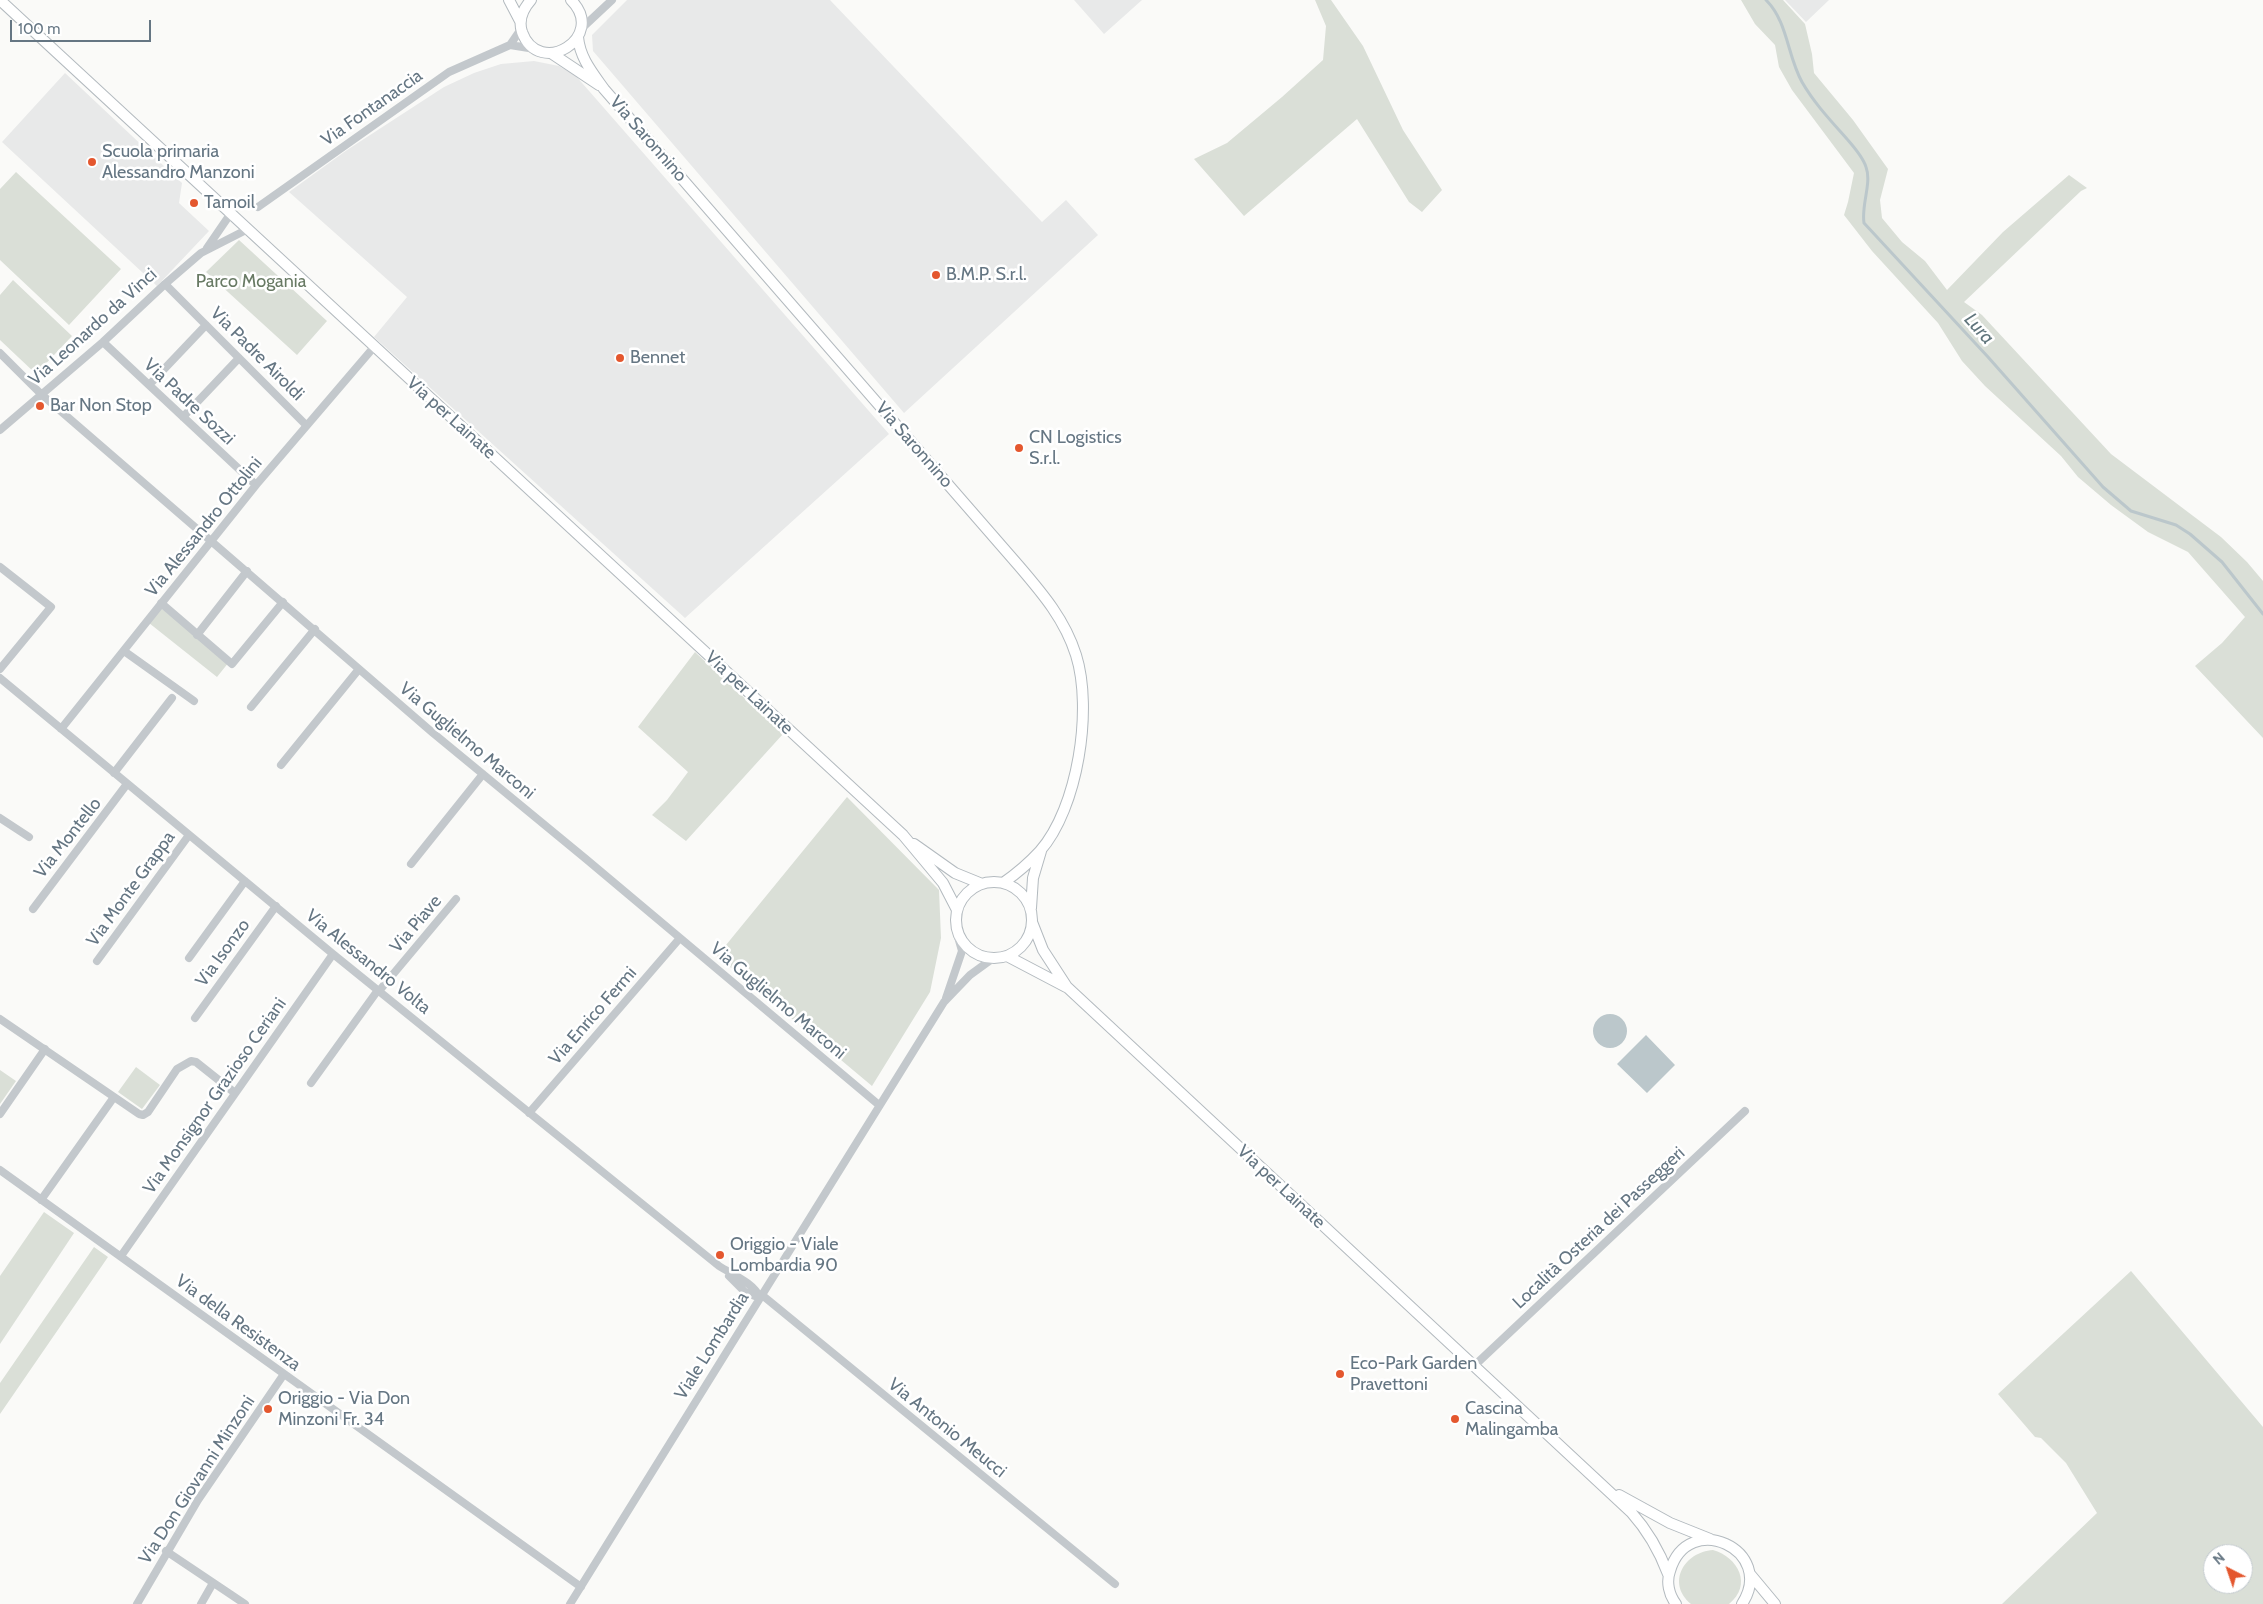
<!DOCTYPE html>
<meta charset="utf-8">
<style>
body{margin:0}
#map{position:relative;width:2263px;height:1604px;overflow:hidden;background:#fafaf8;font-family:Cabin,sans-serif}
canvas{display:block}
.north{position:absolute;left:2203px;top:1544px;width:50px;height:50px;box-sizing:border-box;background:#fff;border:1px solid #c1c8cd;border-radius:50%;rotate:319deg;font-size:14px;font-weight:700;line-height:20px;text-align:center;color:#657683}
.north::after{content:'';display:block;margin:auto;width:18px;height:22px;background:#e4572e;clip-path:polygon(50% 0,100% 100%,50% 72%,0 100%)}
.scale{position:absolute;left:10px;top:20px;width:141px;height:22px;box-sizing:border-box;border:2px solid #657683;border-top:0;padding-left:6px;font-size:15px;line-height:18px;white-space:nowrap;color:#657683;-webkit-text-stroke:4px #fff;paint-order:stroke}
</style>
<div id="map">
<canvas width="2263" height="1604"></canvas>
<div class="north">N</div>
<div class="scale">100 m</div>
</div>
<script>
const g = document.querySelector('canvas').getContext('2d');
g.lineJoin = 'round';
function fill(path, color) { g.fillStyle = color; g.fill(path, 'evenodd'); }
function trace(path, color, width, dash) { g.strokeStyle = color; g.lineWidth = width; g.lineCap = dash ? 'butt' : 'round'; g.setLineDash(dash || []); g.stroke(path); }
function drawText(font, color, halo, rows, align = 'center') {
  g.font = font + ' Cabin,sans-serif'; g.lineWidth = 5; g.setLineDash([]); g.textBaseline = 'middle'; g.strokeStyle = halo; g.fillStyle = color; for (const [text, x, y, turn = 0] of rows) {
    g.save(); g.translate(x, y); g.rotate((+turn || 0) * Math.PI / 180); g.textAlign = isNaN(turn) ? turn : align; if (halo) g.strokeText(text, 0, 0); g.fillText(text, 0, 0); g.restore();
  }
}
fill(new Path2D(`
 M627,0h203l212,222 24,-22 32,35 -194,178 -311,-362 -1,-16z
 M1074,0h68l-38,34z
 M1785,0h44l-23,22z
 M534,61l25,5 17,10 313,358 -204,184 -311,-281 33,-40 -118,-105 58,-42 97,-63 30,-14 27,-9z
 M65,73l117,110 -3,20 30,28 -52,55 -155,-144z`), '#e8e9e9');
fill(new Path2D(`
 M1315,0h16l32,46 40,84 39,60 -20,22 -13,-10 -52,-83 -113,97 -50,-57 33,-16 55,-46 41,-37 3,-34z
 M1741,0h42l22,24 7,30 2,19 39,47 35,49 -8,31 2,18 20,24 23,19 22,29 56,-58 66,-57 18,13 -6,3 -117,111 18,13 129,139 110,83 26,25 16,19v157l-68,-72 27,-23 23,-26 -57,-65 -40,-20 -37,-27 -33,-28 -17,-21 -76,-70 -23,-25 -24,-38 -66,-72 -28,-36 4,-13 6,-29 -62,-83 -13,-23 -4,-22 -20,-21z
 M16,172l105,97 -52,56 -69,-65v-71z
 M239,240l88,81 -30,34 -91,-83z
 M13,280l59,56 -36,38 -36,-34v-45z
 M161,608l68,54 -12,15 -68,-54z
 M695,652l88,82 -97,107 -34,-26 15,-15 21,-28 -50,-45z
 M847,797l92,93 2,48 -11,54 -58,94 -155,-130z
 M136,1067l24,18 -18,24 -24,-17z
 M0,1070l16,11 -16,23z
 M44,1212l30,21 -74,111v-68z
 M94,1247l14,10 -108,157v-31z
 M2131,1271l132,156v177h-261l95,-91 -31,-50 -25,-25 -6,-1 -37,-43zM2213,1554h30v30h-30z
 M1713,1550c25,7 40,35 16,54h-38c-25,-21 -7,-52 22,-54z`), '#dadfd7');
fill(new Path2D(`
 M1593 1031a17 17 0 1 1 34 0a17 17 0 1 1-34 0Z
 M1646,1035l29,30 -28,28 -30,-29z`), '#bbc7cb');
trace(new Path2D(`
 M1766,0c22,22 21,55 36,82 12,21 29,39 45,57 7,8 16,18 19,28 6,16 -5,38 -2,56l124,134 115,130 28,24 45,14 14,9 32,28 41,52`), '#bbc7cb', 3);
const secondary = new Path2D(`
 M0,0l903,835 40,48 14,27
 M509,0l11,21
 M531,0c-8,9 -13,20 -9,32 17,47 86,5 49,-32
 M578,37c2,21 14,35 26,52l415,477c24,28 46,54 57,89 17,54 2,153 -36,196 -11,12 -24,23 -37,32
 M551,53l48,32
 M914,844l41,29 27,11
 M956 920a38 38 0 1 1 76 0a38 38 0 1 1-76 0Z
 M1031,908l2,-30 8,-27
 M1032,922l11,28 24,37 564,525c17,19 28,38 37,62
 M1007,956l59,31
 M1619,1495l51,28 40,16
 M1750,1574l25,30
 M1676,1604c-7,-9 -10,-22 -6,-33 18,-62 107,-21 72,33`);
trace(secondary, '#b3babf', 12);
trace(new Path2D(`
 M581,29l31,-29
 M510,45l25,4
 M258,207l191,-135 61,-27 11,-16
 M207,248l24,-35
 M165,284l141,141
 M103,342l153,143
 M0,353l41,41 392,339 153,126 293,246
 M149,385l57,-60
 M183,417l56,-59
 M0,430l103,-88 62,-58 36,-31 47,-24
 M0,567l51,40 -51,62
 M161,603l71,61 51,-62
 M197,635l50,-64
 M124,651l70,50
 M0,678l333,276 386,312c14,9 35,17 41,32
 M251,707l64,-78
 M61,729l195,-244 118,-138
 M281,765l78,-96
 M114,773l58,-75
 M0,818l29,19
 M411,864l72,-90
 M33,909l94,-125
 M189,958l56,-77
 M97,961l92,-126
 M379,991l77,-92
 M946,998l16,-47 -6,-21
 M195,1018l81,-112
 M0,1019l139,95 4,1 5,-3 29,-43 14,-8 5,1 39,31
 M311,1083l67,-93
 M529,1113l151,-175
 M0,1114l45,-65
 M0,1170l581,417
 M41,1200l73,-103
 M121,1256l212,-302
 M729,1276l16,16 15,6
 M762,1295l353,289
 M1474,1366l271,-255
 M166,1551l79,53
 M137,1604l61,-104 86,-126
 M201,1604l12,-21
 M570,1604l374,-602 26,-27 22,-16`), '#c3c8cc', 8);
trace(secondary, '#fff', 10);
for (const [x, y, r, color] of [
 [92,162,5,"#e4572e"],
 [194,203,5,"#e4572e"],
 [936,275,5,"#e4572e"],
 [620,358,5,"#e4572e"],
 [40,406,5,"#e4572e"],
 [1019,448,5,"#e4572e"],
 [720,1255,5,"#e4572e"],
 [1340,1374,5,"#e4572e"],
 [268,1409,5,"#e4572e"],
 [1455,1419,5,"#e4572e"]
]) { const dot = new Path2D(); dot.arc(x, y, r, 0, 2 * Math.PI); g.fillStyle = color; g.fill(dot); trace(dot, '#fff', 2); }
drawText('18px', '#657683', '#fff', [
 ["Via Fontanaccia",372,108,-35],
 ["Via Saronnino",648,139,49],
 ["Via Leonardo da Vinci",93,327,-42],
 ["Via Padre Airoldi",257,354,45],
 ["Via Padre Sozzi",189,402,43],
 ["Via per Lainate",451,418,42],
 ["Via Saronnino",914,445,49],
 ["Via Alessandro Ottolini",204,527,-51],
 ["Via per Lainate",749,693,43],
 ["Via Guglielmo Marconi",467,741,40],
 ["Via Montello",68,838,-52],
 ["Via Monte Grappa",131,889,-54],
 ["Via Piave",416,924,-50],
 ["Via Isonzo",223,953,-54],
 ["Via Alessandro Volta",368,962,39],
 ["Via Guglielmo Marconi",778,1001,40],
 ["Via Enrico Fermi",593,1016,-49],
 ["Via Monsignor Grazioso Ceriani",215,1096,-55],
 ["Via per Lainate",1281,1187,43],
 ["Località Osteria dei Passeggeri",1599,1228,-43],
 ["Via della Resistenza",238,1323,36],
 ["Viale Lombardia",712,1346,-58],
 ["Via Antonio Meucci",947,1428,39],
 ["Via Don Giovanni Minzoni",197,1480,-57]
]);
drawText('18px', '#657683', '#fff', [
 ["Scuola primaria",102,152],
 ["Alessandro Manzoni",102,173],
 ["Tamoil",204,203],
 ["B.M.P. S.r.l.",946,275],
 ["Bennet",630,358],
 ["Bar Non Stop",50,406],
 ["CN Logistics",1029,438],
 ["S.r.l.",1029,459],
 ["Origgio - Viale",730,1245],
 ["Lombardia 90",730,1266],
 ["Eco-Park Garden",1350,1364],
 ["Pravettoni",1350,1385],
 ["Origgio - Via Don",278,1399],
 ["Minzoni Fr. 34",278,1420],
 ["Cascina",1465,1409],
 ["Malingamba",1465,1430]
], 'left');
drawText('18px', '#687a64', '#fff', [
 ["Parco Mogania",251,282]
]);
drawText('italic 19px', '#60757c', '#fff', [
 ["Lura",1979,329,48]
]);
</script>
